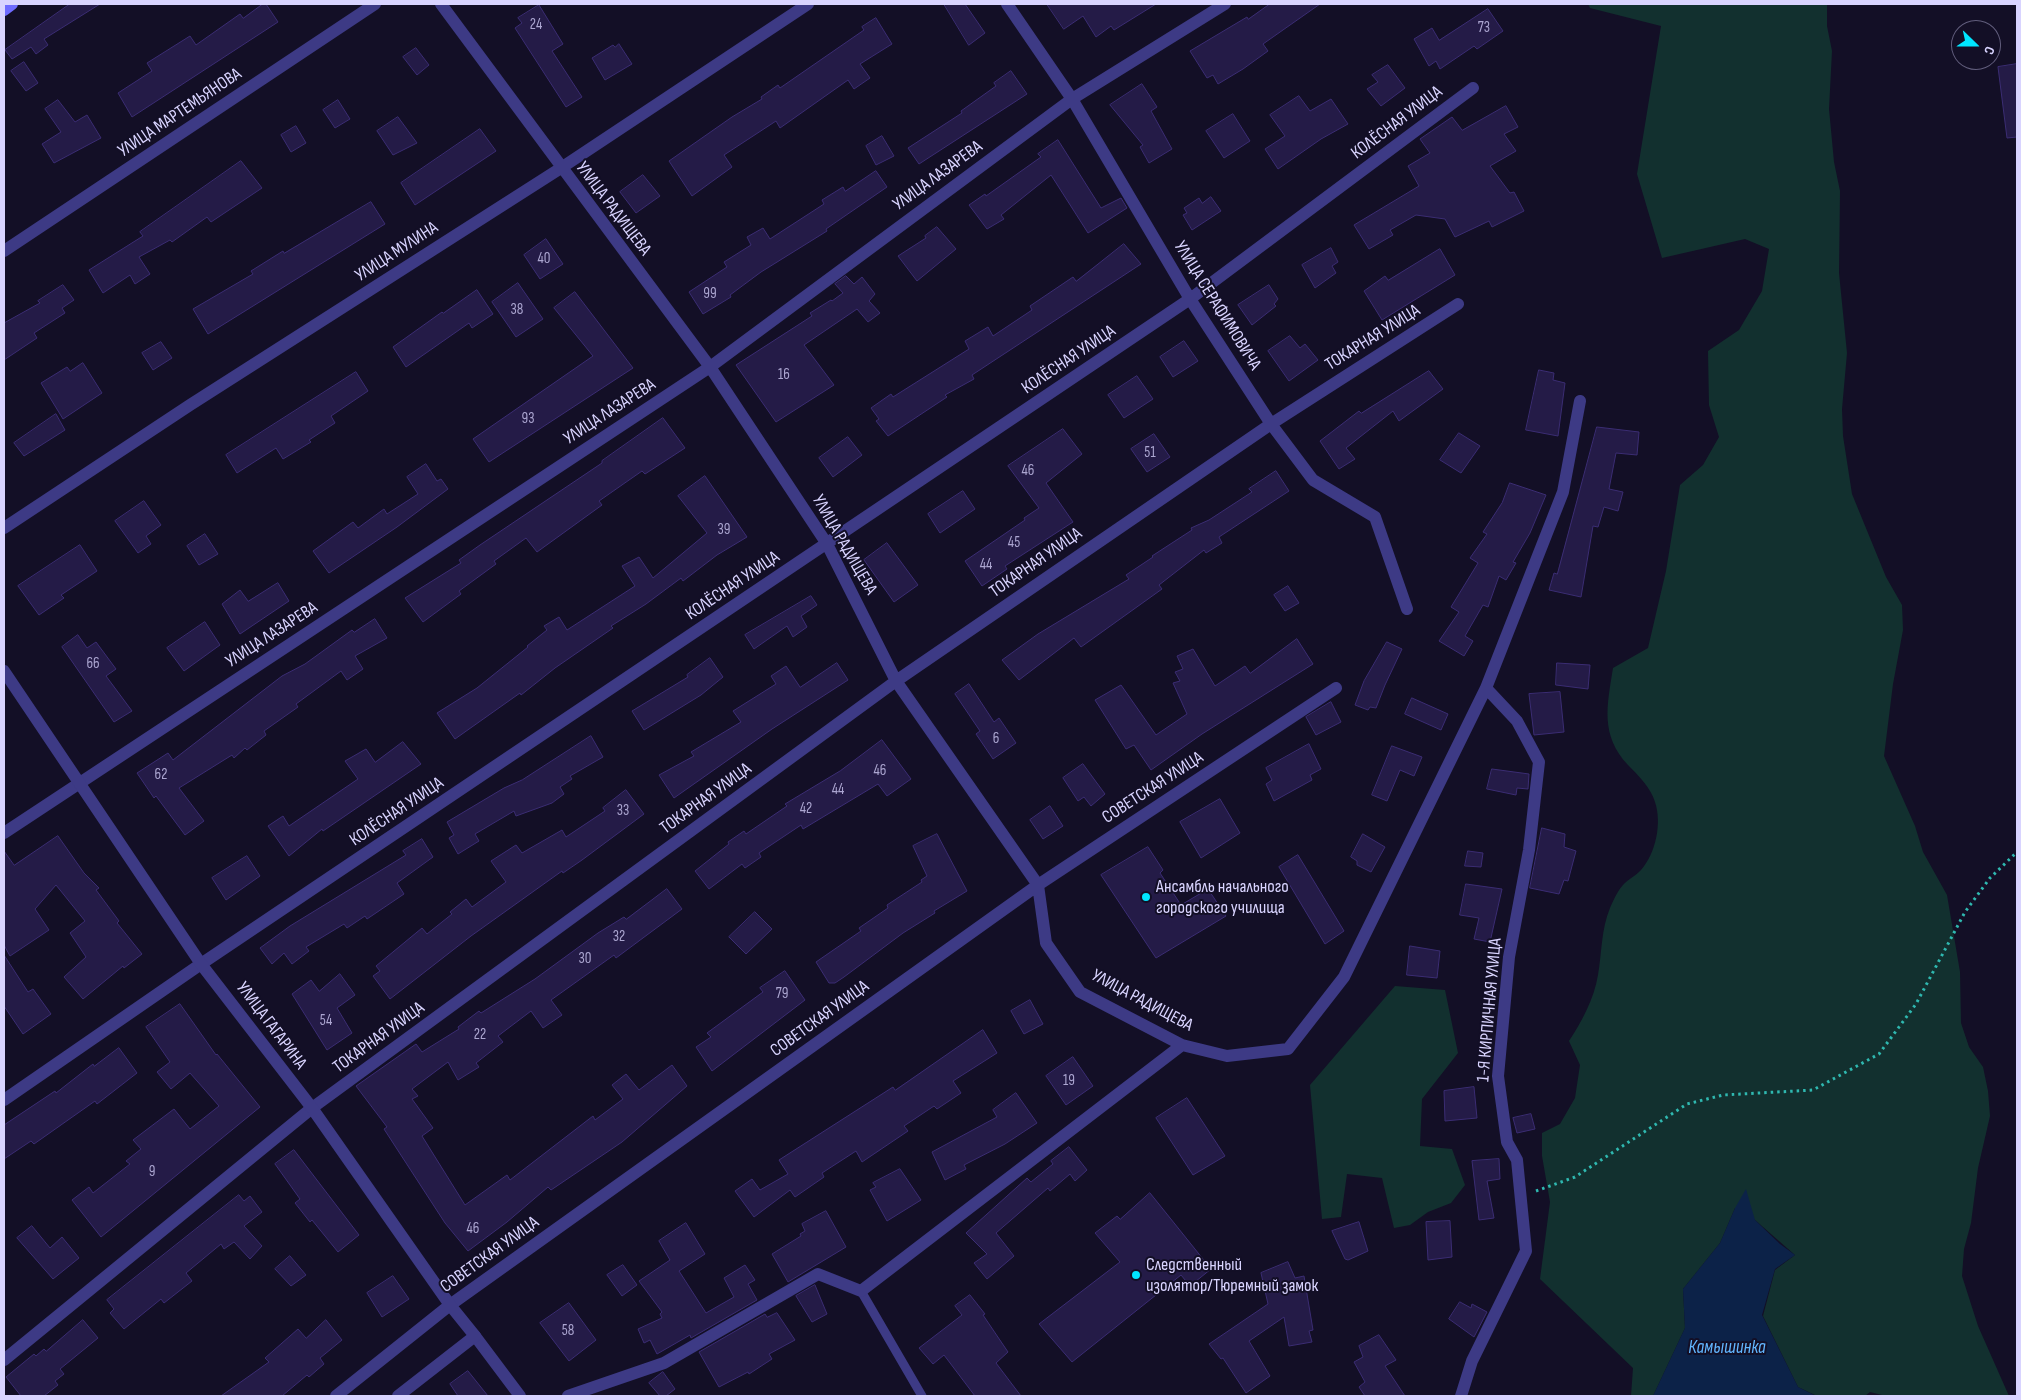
<!DOCTYPE html>
<meta charset="utf-8">
<style>
body{margin:0}
#map{position:relative;width:2021px;height:1400px;overflow:hidden;background:#130f26;font-family:"Sofia Sans Condensed",sans-serif}
canvas{display:block}
.frame{position:absolute;inset:0;border:5px solid #d9d4ff;pointer-events:none}
.north{position:absolute;left:1951px;top:20px;width:50px;height:50px;box-sizing:border-box;background:#130f26;border:1px solid #625e7d;border-radius:50%;rotate:112deg;font-size:14px;font-weight:700;line-height:20px;text-align:center;color:#d9d4ff}
.north::after{content:'';display:block;margin:auto;width:18px;height:22px;background:#00e5ff;clip-path:polygon(50% 0,100% 100%,50% 72%,0 100%)}
</style>
<div id="map">
<canvas width="2021" height="1400"></canvas>
<div class="frame"></div>
<div class="north">С</div>
</div>
<script>
const g = document.querySelector('canvas').getContext('2d');
g.lineJoin = 'round';
function fill(path, color) { g.fillStyle = color; g.fill(path, 'evenodd'); }
function trace(path, color, width, dash) { g.strokeStyle = color; g.lineWidth = width; g.lineCap = dash ? 'butt' : 'round'; g.setLineDash(dash || []); g.stroke(path); }
function drawText(font, color, halo, rows, align = 'center') {
  g.font = font + ' "Sofia Sans Condensed",sans-serif'; g.lineWidth = 4; g.setLineDash([]); g.textBaseline = 'middle'; g.strokeStyle = halo; g.fillStyle = color; for (const [text, x, y, turn = 0] of rows) {
    g.save(); g.translate(x, y); g.rotate((+turn || 0) * Math.PI / 180); g.textAlign = isNaN(turn) ? turn : align; if (halo) g.strokeText(text, 0, 0); g.fillText(text, 0, 0); g.restore();
  }
}
fill(new Path2D(`
 M1588,4h239v22l5,25 -3,58 5,53 6,29 -1,82 8,80 -5,56 1,27 9,58 34,83 16,28 1,25 -10,54 -9,72 31,70 8,26 24,43 13,77 1,51 8,24 14,20 5,24 2,25 -12,52 -7,55 -7,26 -2,27 16,50 31,70h-123l-16,-4 -5,4h-48l-19,-9 -35,-71 12,-46 20,-15 -40,-35 -20,-12 -15,35 -37,46 2,39 -32,68h-22l2,-28 -93,-89 10,-77 -8,-46v-23l18,-9 15,-26 5,-33 -11,-24c13,-20 25,-42 29,-66 4,-23 3,-45 12,-67 3,-7 8,-18 13,-23 5,-6 13,-9 18,-15 15,-17 21,-47 14,-68 -4,-14 -17,-27 -27,-37 -28,-30 -21,-59 -15,-97l35,-20 18,-77 14,-86 23,-20 16,-28 -10,-32 -1,-54 31,-21 23,-39 7,-42 -24,-10 -83,19 -25,-84 24,-148 -71,-18z
 M1395,986l50,4 13,63 -36,46 -2,47 32,3 13,36 -14,18 -23,9 -18,13 -16,3 -12,-50 -35,-4 -6,43 -19,2 -12,-134z`), '#12302f');
fill(new Path2D(`
 M1746,1189l9,31 25,24 15,11 -20,14 -13,46 36,72 18,9h-163l32,-68 -2,-39 37,-46 15,-35z`), '#0c2248');
const building = new Path2D(`
 M70,4h30l-56,35 4,6 -12,9 -5,-7 -19,12 -7,-9z
 M263,4h3l12,18 -146,95 -14,-24 34,-22 -5,-8 43,-27 6,9 44,-31 3,4z
 M944,4h21l20,29 -16,12z
 M1047,4h109l-42,26 -3,-4 -15,11 -13,-21 -19,13z
 M1270,4h50l-57,40 5,7 -25,18 -25,15 -5,-9 -6,3 -17,-27 57,-34 1,2z
 M539,5l24,39 -11,7 30,46 -16,10 -51,-79 7,-5 -4,-5z
 M1488,9l15,22 -26,18 -3,-3 -34,23 -4,-8 -7,5 -15,-27 18,-11 7,12z
 M876,18l16,26 -32,20 10,14 -16,11 -6,-9 -68,48 -4,-7 -52,34 8,12 -40,29 -23,-35 63,-44 30,-18 -1,-2 17,-12 2,3 84,-58 -2,-3z
 M619,44l13,20 -27,16 -13,-22 21,-13 2,2z
 M416,48l13,17 -12,10 -14,-18z
 M24,62l14,21 -12,8 -15,-20z
 M2017,64v73l-10,1 -9,-71z
 M1388,65l17,23 -24,18 -14,-17 11,-7 -6,-7z
 M1011,71l16,23 -108,70 -11,-16 54,-35 -1,-2 35,-25 -2,-3z
 M1142,84l15,23 -6,4 21,38 -23,14 -9,-16 3,-2 -33,-40z
 M1299,96l11,15 21,-12 17,25 -27,15 -43,30 -13,-20 20,-13 -15,-21z
 M58,100l17,22 12,-7 14,23 -47,25 -12,-19 19,-12 -16,-23z
 M338,100l12,19 -15,9 -12,-18z
 M1506,106l12,21 -14,7 12,17 -26,15 20,27 4,-1 10,19 -32,16 -3,-6 -34,16 -10,-18 -29,-4 -26,15 3,5 -24,14 -15,-24 65,-39 -11,-20 22,-13 -10,-14 32,-22 10,13z
 M1233,114l17,27 -26,17 -18,-27z
 M398,117l19,26 -24,12 -16,-24z
 M296,126l10,17 -15,9 -10,-17z
 M480,129l16,22 -81,54 -14,-22z
 M882,136l12,20 -18,9 -10,-19z
 M1058,140l43,68 20,-10 6,10 -39,25 -37,-58 -50,40 3,4 -17,10 -18,-24 16,-11 1,2 55,-39 -3,-3z
 M241,161l21,27 -51,34 -4,-5 -35,25 -2,-2 -31,17 11,17 -15,10 -5,-9 -27,18 -14,-23 54,-34 -3,-4z
 M876,171l11,16 -61,42 1,2 -66,41 -31,23 1,2 -28,17 -14,-22 38,-25 -3,-5 27,-17 -4,-8 16,-9 7,11 54,-35 -2,-4 21,-13 2,4z
 M643,175l17,21 -24,17 -16,-21z
 M1211,197l10,14 -29,19 -9,-15 4,-2 -3,-5 15,-10 3,5z
 M371,202l14,22 -177,110 -15,-25 60,-35 -2,-3 32,-20 1,2z
 M937,227l19,22 -39,32 -19,-25 28,-18 -1,-2z
 M546,239l17,25 -23,15 -16,-24z
 M1124,244l17,20 -169,111 2,4 -29,16 2,2 -59,39 -12,-15 3,-2 -8,-11 20,-14 2,3 76,-48 -4,-8 23,-14 5,9 39,-26 -2,-4 43,-29 3,4z
 M1331,248l7,14 -6,4 4,7 -21,15 -13,-23z
 M1440,249l15,26 -73,45 -18,-29 21,-15 3,4z
 M846,276l8,8 8,-7 13,17 -6,7 11,12 -12,9 -11,-13 -53,36 30,40 -58,37 -40,-57 76,-49 -2,-3 21,-13 1,1 11,-8 -8,-9z
 M518,283l25,36 -27,18 -24,-35z
 M63,285l11,15 -12,8 3,5 -31,20 3,5 -33,22v-37l36,-20 -2,-2z
 M1269,285l9,14 -4,5 2,2 -24,19 -14,-20z
 M477,290l16,24 -21,14 -3,-5 -63,44 -13,-20 49,-35 1,1z
 M575,292l58,76 -144,94 -16,-23 120,-83 -39,-48z
 M1290,336l10,12 5,-4 13,16 -29,21 -21,-30z
 M1184,341l14,20 -25,16 -13,-20z
 M161,342l11,16 -19,12 -11,-17z
 M83,363l19,30 -39,26 -22,-36 26,-16 3,4z
 M1539,370l15,3 -1,7 12,3 -7,53 -32,-6z
 M1429,371l14,18 -44,32 -6,-10 -47,37 9,11 -16,10 -19,-28 39,-30 2,2z
 M356,372l12,19 -37,25 4,7 -26,17 2,2 -28,17 -7,-11 -39,25 -11,-18z
 M1137,376l16,23 -29,19 -16,-23z
 M56,414l9,16 -41,26 -10,-13z
 M663,418l22,30 -40,26 -3,-3 -43,30 3,4 -65,47 -11,-14 -32,23 2,3 -37,27 2,3 -38,28 -18,-24 56,-35 -2,-3 21,-15 122,-82v-2z
 M1597,427l42,5 -2,23 -21,-2 -7,36 14,3 -5,19 -14,-4 -6,20 -5,-1 -12,71 -32,-7 5,-17 3,1z
 M1063,429l19,25 -36,29 27,39 -68,44 2,3 -25,17 -17,-25 60,-41 -1,-2 15,-10 -31,-42z
 M1459,433l21,13 -19,27 -21,-13z
 M1154,434l16,23 -23,15 -16,-23z
 M848,437l14,18 -29,22 -14,-19z
 M426,464l11,17 4,-2 7,10 -51,38 -68,46 -16,-22 40,-29 5,6 26,-19 3,5 31,-20 -11,-17z
 M1276,471l13,20 -70,46 3,6 -16,10 -2,-3 -45,35 3,4 -81,58 -7,-9 -55,42 -17,-20 36,-26 91,-55 -3,-4 27,-18 -1,-1 40,-26 -1,-2 18,-8 43,-28 -3,-3z
 M705,476l42,61 -30,18 -34,26 -2,-3 -35,26 -35,22 2,2 -58,40 -34,27 -1,-2 -65,46 -18,-26 40,-25 51,-41 -1,-1 20,-16 -3,-4 15,-9 8,13 68,-44 -13,-20 17,-9 14,21 54,-45 -29,-37z
 M1510,483l36,12 -16,38 -17,29 3,1 -10,17 -7,-4 -11,31 -5,-2 -18,31 8,5 -9,15 -25,-15 20,-29 -8,-5 27,-44 -8,-5 17,-24 -4,-2 19,-29z
 M963,491l12,18 -35,24 -12,-19z
 M144,501l17,24 -15,11 5,8 -13,9 -23,-32z
 M205,534l13,20 -19,11 -12,-19z
 M887,543l31,42 -24,17 -30,-42z
 M80,545l17,26 -36,24 3,3 -25,17 -21,-29z
 M278,583l11,18 -49,33 -18,-30 18,-14 8,11z
 M1288,586l11,17 -14,8 -11,-16z
 M811,596l6,9 -16,11 6,11 -14,10 -6,-11 -33,23 -9,-14z
 M375,619l12,19 -32,18 8,13 -16,11 -6,-9 -45,33 2,3 -34,24 2,4 -19,15 -2,-2 -11,10 -2,-3 -53,33 25,33 -19,14 -29,-39 -2,2 -17,-25 31,-20 5,7 109,-84 23,-12 47,-34 2,2z
 M205,622l15,23 -36,26 -17,-23z
 M78,635l9,13 9,-6 20,27 -10,7 26,35 -18,11 -52,-75z
 M1297,639l16,25 -111,70 -51,36 -17,-25 -8,4 -31,-49 26,-15 35,50 31,-21 -14,-31 7,-2 -5,-9 8,-3 -6,-13 16,-7 22,37 30,-20 5,7z
 M1387,642l15,7 -17,36 -9,23 -6,-1 -2,3 -13,-5 9,-24z
 M710,658l13,19 -22,18 -57,35 -12,-19 56,-34 -1,-2z
 M837,663l11,17 -76,49 -98,69 -15,-23 35,-19 -3,-4 50,-30 -8,-11 43,-27 -5,-8 15,-10 14,21z
 M1557,663l33,2 -2,24 -32,-4z
 M969,684l25,38 5,-4 17,25 -23,16 -17,-25 4,-3 -25,-37z
 M1560,692l4,40 -30,3 -5,-41z
 M1412,698l36,16 -7,16 -36,-16z
 M1331,702l10,20 -25,13 -10,-18z
 M591,736l12,21 -33,19 2,3 -12,8 4,7 -12,9 -36,13 -2,-5 -39,23 4,7 -21,13 -9,-16 5,-3 -7,-13 57,-34 18,-8z
 M882,740l29,39 -24,17 -9,-12 -75,45 -2,-4 -42,28 2,4 -16,11 -3,-4 -33,25 -14,-18 34,-27 -1,-2 16,-11 2,3 41,-28 -2,-2 55,-33z
 M403,742l18,22 -98,67 -1,-2 -33,27 -21,-30 15,-10 6,10 69,-47 -13,-18 21,-12 9,13z
 M1309,744l12,25 -11,6 2,5 -38,21 -8,-17 6,-4 -6,-12z
 M1392,746l30,11 -8,19 -14,-6 -13,31 -15,-6z
 M1083,764l22,30 -14,12 -7,-9 -6,4 -15,-23z
 M1492,769l37,5 -1,15 -11,-1 -1,7 -29,-6z
 M626,790l18,24 -62,46 -19,13 -1,-2 -91,65 -81,63 -17,-23 7,-5 -4,-5 46,-38 5,6 25,-20 -2,-2 16,-13 6,8 34,-25 -15,-21 25,-16 6,8 40,-23 4,7 39,-26 -2,-3z
 M1220,799l20,34 -39,25 -21,-36z
 M1050,806l13,20 -20,13 -13,-19z
 M1542,828l23,6 -1,13 12,4 -8,30 -4,-1 -5,14 -29,-6z
 M937,834l30,57 -33,20 1,2 -32,20 -59,44 -9,6h-6l-13,-21 45,-31 -2,-3 29,-20 -1,-3 35,-23 -1,-2 6,-4 -14,-30z
 M1363,834l22,13 -14,25 -14,-7v-4l-6,-4z
 M58,836l26,37 15,15 -3,2 23,31 -2,2 25,31 -18,14 -1,-2 -40,33 -19,-22 22,-20 -16,-24 15,-12 -29,-36 -21,24 14,21 -39,26 -6,-11v-94l10,14z
 M422,839l11,18 -36,26 7,11 -37,25 -2,-3 -18,12 -3,-4 -38,23 3,4 -17,13 -8,-11 -12,11 -12,-16 30,-22 116,-71 -3,-4z
 M1148,847l15,23 -3,3 21,32 27,-16 18,27 -70,42 -55,-83z
 M1468,851l15,2 -2,14 -16,-1z
 M1298,855l46,76 -19,13 -46,-77z
 M247,856l13,20 -34,24 -14,-22z
 M1466,884l36,5 -12,53 -16,-3 5,-21 -19,-3z
 M667,889l15,20 -66,49 -2,-3 -63,45 11,15 -19,13 -12,-17 -33,25 5,6 -27,21 3,4 -21,13 -10,-18 -36,27 6,7 -6,3 21,29 -11,8 43,69 42,-30 3,5 83,-64 2,4 28,-21 -11,-14 14,-11 13,16 33,-25 15,21 -65,56 -71,48 -3,-3 -41,35 -39,29 -23,-28 -61,-94 3,-2 -31,-41 60,-42 6,8 37,-23 -1,-2 21,-16 2,2 54,-34 63,-46 26,-16 2,2z
 M755,912l17,17 -26,25 -17,-17z
 M1410,946l30,5 -3,27 -30,-3z
 M4,955l24,37 5,-3 18,25 -28,20 -19,-28z
 M785,971l20,29 -93,71 -16,-24 15,-10 -4,-4 56,-41 -3,-4z
 M340,974l15,21 -18,13 15,25 -25,17 -35,-56 19,-14 8,11z
 M1030,1000l13,24 -19,10 -13,-23z
 M180,1004l36,51 1,-1 43,53 -159,130 -29,-37 17,-13 4,6 37,-29 -4,-3 15,-12 -8,-9 41,-31 16,20 29,-23 -29,-33 -19,16 -14,-17 13,-10 -24,-35z
 M983,1030l14,23 -44,28 8,12 -24,16 -3,-3 -30,20 4,5 -46,31 -6,-11 -34,22 2,4 -29,20 -5,-7 -36,27 -19,-26 17,-12 8,11 28,-16 -9,-14 114,-73 2,3z
 M119,1048l18,25 -40,31 -2,-3 -61,43 -3,-3 -27,18v-34l51,-34 1,2 37,-29 1,2z
 M1073,1057l20,29 -27,19 -20,-29z
 M1474,1087l3,31 -32,3 -1,-30z
 M1016,1093l21,30 -32,21 -41,21 2,4 -21,11 -13,-28 65,-35 -4,-7z
 M1187,1098l38,58 -32,19 -37,-57z
 M1531,1114l4,15 -18,4 -4,-15z
 M1069,1147l18,23 -12,11 -5,-7 -20,17 -2,-3 -52,45 18,23 -27,23 -13,-16 13,-9 -21,-21 61,-55 4,4 22,-18 -2,-3z
 M294,1150l65,85 -21,17 -26,-32 -2,2 -15,-19 5,-4 -25,-35z
 M1499,1159l1,20 -13,2 7,37 -15,2 -7,-59z
 M900,1169l21,31 -34,21 -17,-31 6,-3 -3,-4z
 M1150,1193l61,76 -21,17 -9,-11 -109,87 -33,-38 81,-62 -25,-29 22,-17 3,3z
 M239,1195l5,6 6,-5 12,16 -18,14 18,20 -12,13 -16,-17 -10,7 -3,-5 -35,29 6,8 -28,22 -3,-4 -37,30 -14,-16 4,-4 -7,-9z
 M826,1211l20,36 -58,35 -16,-28 29,-18 -1,-2 5,-3 -3,-7z
 M1450,1221l2,36 -24,3 -2,-38z
 M1359,1222l9,29 -20,9 -3,-1 -13,-28z
 M686,1223l19,31 -26,17 27,42 28,-16 -10,-19 21,-13 10,15 -7,4 9,16 -66,38 -1,-3 -33,19 -7,-14 -6,3 -6,-14 24,-11 -2,-4 2,-2 -23,-31 31,-21 -11,-19z
 M32,1226l18,22 12,-11 17,21 -26,21 -36,-41z
 M290,1256l16,19 -15,11 -16,-17z
 M1288,1262l7,16 9,-2 9,54 -4,1 3,11 -23,4 -5,-29 -35,24 21,35 -24,17 -23,-35 -2,1 -12,-15 59,-40 -7,-31z
 M623,1265l14,20 -15,11 -15,-21z
 M393,1276l16,23 -27,18 -15,-24z
 M815,1285l12,29 -15,8 -16,-26z
 M970,1295l15,19 -2,1 25,37 -12,11 25,33h-46l-31,-41 -11,9 -14,-16 43,-33 -7,-9z
 M1460,1302l11,6 1,-4 15,8 -13,25 -25,-18z
 M569,1303l27,37 -27,21 -29,-38z
 M777,1313l18,27 -26,14 3,5 -23,15 -1,-2 -29,15 -20,-35 66,-38 2,3z
 M83,1320l15,18 -38,31 4,5 -9,7 3,4 -14,11h-23l-15,-19 28,-23 2,2 8,-7 2,2z
 M326,1320l16,20 -22,18 4,6 -15,13 -2,-2 -25,21h-61l48,-34 -4,-4 33,-29 8,9z
 M1379,1335l17,25 -11,6 20,30h-40l-6,-9 6,-5 -11,-20 9,-5 -4,-11z
 M468,1371l20,25h-30l-8,-12z
 M663,1372l12,17 -9,7h-6l-11,-13z`);
fill(building, '#241b47');
trace(building, '#3b2d73', 1);
trace(new Path2D(`
 M1536,1191l39,-14 112,-73 36,-9 90,-5 66,-36 37,-50 49,-92 25,-34 27,-26`), '#2fb8b0', 3, [2.5, 4]);
trace(new Path2D(`
 M861,1291l61,105`), '#3d3a85', 9);
trace(new Path2D(`
 M441,4l269,363 117,177 69,137 142,204 8,58 34,49 102,53 45,11 61,-7 56,-72 142,-289 77,-196 17,-91
 M1007,4l65,95 118,200 81,125 42,56 62,37 32,92
 M4,251l371,-247
 M4,528l186,-123 371,-237 247,-164
 M4,833l706,-466 362,-268 153,-95
 M4,1100l197,-136 989,-665 283,-211
 M450,1305l588,-420 298,-197
 M475,1336l45,60
 M4,1360l308,-252 584,-427 375,-257 187,-120
 M568,1396l96,-33 154,-89 43,17 321,-246
 M1461,1396l11,-35 54,-110 -9,-91 -10,-18 -9,-66 11,-119 20,-107 10,-88 -22,-41 -31,-33`), '#3d3a85', 12);
trace(new Path2D(`
 M4,671l197,293 111,144 138,197 25,31 -77,60
 M336,1396l114,-91`), '#3d3a85', 12);
trace(new Path2D(`
 M4,10l8,-6`), '#6f6bff', 12);
for (const [x, y, r, color] of [
 [1146,897,5,"#00e5ff"],
 [1136,1275,5,"#00e5ff"]
]) { const dot = new Path2D(); dot.arc(x, y, r, 0, 2 * Math.PI); g.fillStyle = color; g.fill(dot); trace(dot, '#130f26', 2); }
drawText('15px', '#aca6d1', null, [
 ["24",536,25],
 ["73",1484,28],
 ["40",544,259],
 ["99",710,294],
 ["38",517,310],
 ["16",784,375],
 ["93",528,419],
 ["51",1150,453],
 ["46",1028,471],
 ["39",724,530],
 ["45",1014,543],
 ["44",986,565],
 ["66",93,664],
 ["6",996,739],
 ["46",880,771],
 ["62",161,775],
 ["44",838,790],
 ["42",806,809],
 ["33",623,811],
 ["32",619,937],
 ["30",585,959],
 ["79",782,994],
 ["54",326,1021],
 ["22",480,1035],
 ["19",1069,1081],
 ["9",152,1172],
 ["46",473,1229],
 ["58",568,1331]
]);
drawText('18px', '#d9d4ff', '#130f26', [
 ["УЛИЦА МАРТЕМЬЯНОВА",180,113,-34],
 ["КОЛЁСНАЯ УЛИЦА",1397,123,-37],
 ["УЛИЦА ЛАЗАРЕВА",938,176,-36],
 ["УЛИЦА РАДИЩЕВА",613,209,53],
 ["УЛИЦА МУЛИНА",397,252,-33],
 ["УЛИЦА СЕРАФИМОВИЧА",1217,306,58],
 ["ТОКАРНАЯ УЛИЦА",1373,338,-32],
 ["КОЛЁСНАЯ УЛИЦА",1069,360,-34],
 ["УЛИЦА ЛАЗАРЕВА",610,412,-33],
 ["УЛИЦА РАДИЩЕВА",844,545,60],
 ["ТОКАРНАЯ УЛИЦА",1036,563,-35],
 ["КОЛЁСНАЯ УЛИЦА",733,586,-34],
 ["УЛИЦА ЛАЗАРЕВА",272,635,-33],
 ["СОВЕТСКАЯ УЛИЦА",1153,788,-33],
 ["ТОКАРНАЯ УЛИЦА",706,799,-36],
 ["КОЛЁСНАЯ УЛИЦА",397,812,-34],
 ["УЛИЦА РАДИЩЕВА",1142,1001,28],
 ["1-Я КИРПИЧНАЯ УЛИЦА",1490,1010,-85],
 ["СОВЕТСКАЯ УЛИЦА",820,1019,-36],
 ["УЛИЦА ГАГАРИНА",271,1026,53],
 ["ТОКАРНАЯ УЛИЦА",379,1038,-36],
 ["СОВЕТСКАЯ УЛИЦА",490,1255,-36]
]);
drawText('18px', '#d9d4ff', '#130f26', [
 ["Ансамбль начального",1156,887],
 ["городского училища",1156,908],
 ["Следственный",1146,1265],
 ["изолятор/Тюремный замок",1146,1286]
], 'left');
drawText('italic 19px', '#62b6ff', '#130f26', [
 ["Камышинка",1727,1348]
]);
</script>
